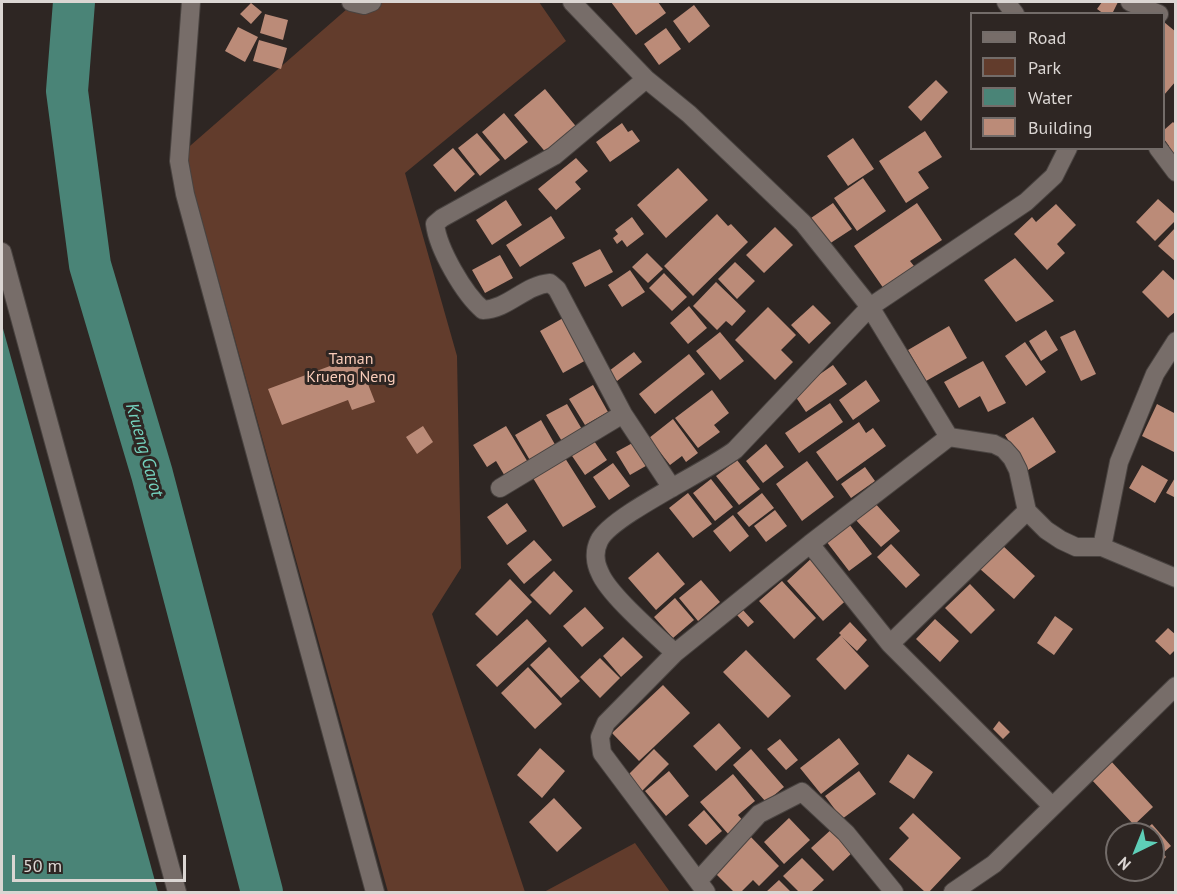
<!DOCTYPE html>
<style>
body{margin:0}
#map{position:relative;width:1177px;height:894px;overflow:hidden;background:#2e2623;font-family:"PT Sans",sans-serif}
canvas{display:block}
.frame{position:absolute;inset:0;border:3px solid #dbd6d3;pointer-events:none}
.legend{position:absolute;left:970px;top:12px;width:195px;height:138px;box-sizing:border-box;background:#2e2623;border:2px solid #736c69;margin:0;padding:8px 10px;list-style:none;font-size:18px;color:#dbd6d3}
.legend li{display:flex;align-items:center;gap:12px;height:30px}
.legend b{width:30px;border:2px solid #736c69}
.north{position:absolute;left:1105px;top:822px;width:60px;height:60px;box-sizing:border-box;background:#2e2623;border:2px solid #736c69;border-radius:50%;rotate:223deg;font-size:16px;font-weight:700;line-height:24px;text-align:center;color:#dbd6d3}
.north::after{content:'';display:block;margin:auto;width:21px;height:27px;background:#5eceb7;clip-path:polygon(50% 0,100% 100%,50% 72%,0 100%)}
.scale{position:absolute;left:12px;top:855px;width:174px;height:27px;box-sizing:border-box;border:3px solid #dbd6d3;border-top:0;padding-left:8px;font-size:18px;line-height:21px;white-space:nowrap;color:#dbd6d3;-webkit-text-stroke:4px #2e2623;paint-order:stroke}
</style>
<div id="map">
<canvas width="1177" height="894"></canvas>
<div class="frame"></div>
<ul class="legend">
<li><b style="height:8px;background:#776d69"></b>Road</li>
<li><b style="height:16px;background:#623c2c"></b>Park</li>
<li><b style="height:16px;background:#4a8477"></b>Water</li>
<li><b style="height:16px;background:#bb8b78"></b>Building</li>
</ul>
<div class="north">N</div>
<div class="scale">50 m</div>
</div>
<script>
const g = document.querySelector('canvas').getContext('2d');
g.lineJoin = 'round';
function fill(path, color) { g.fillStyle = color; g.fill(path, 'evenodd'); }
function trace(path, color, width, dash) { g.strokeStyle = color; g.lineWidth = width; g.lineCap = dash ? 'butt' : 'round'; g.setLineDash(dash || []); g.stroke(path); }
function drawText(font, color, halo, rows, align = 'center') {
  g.font = font + ' "PT Sans",sans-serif'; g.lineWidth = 6; g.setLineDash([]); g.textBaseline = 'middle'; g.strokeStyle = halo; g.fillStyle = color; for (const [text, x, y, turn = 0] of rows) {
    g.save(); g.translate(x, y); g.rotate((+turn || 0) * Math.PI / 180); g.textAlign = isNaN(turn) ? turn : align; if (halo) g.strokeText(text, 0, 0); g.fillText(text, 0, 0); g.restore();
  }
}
fill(new Path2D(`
 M355,2h184l27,39 -161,132 52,183 4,212 -29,46 93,278h-137l-205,-740z
 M635,843l35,49h-126z`), '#623c2c');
fill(new Path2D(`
 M2,325l156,567h-156z`), '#4a8477');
trace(new Path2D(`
 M74,2l-7,89 23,174 62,209 110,418`), '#4a8477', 42);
fill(new Path2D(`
 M611,2h47l8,11 -30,22z
 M1102,2h16l-6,12h-8l-7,-5z
 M251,3l11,9 -11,12 -11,-10z
 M694,5l16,21 -21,17 -16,-22z
 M265,14l23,6 -5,20 -23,-7z
 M1164,22l12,10v49l-12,14z
 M238,27l20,10 -13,25 -20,-11z
 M666,28l15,21 -22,16 -15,-21z
 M259,40l28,8 -6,21 -28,-8z
 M936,80l12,12 -27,29 -13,-14z
 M545,89l34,41 -31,25 -34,-40z
 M504,113l24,29 -23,18 -23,-28z
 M1173,122l3,3v34l-10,-10 3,-3 -5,-7v-9z
 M622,123l6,9 4,-2 8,11 -30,21 -14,-20z
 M925,131l17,26 -24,15 11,16 -23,15 -27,-42z
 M477,133l23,27 -20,16 -22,-28z
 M853,138l21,31 -26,17 -21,-30z
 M453,148l22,26 -20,18 -22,-27z
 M576,158l12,13 -13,11 6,7 -25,21 -18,-21z
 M678,168l30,32 -42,38 -29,-33z
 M863,178l23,33 -29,20 -23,-33z
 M1158,199l18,16v5l-21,21 -19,-19z
 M506,200l16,25 -30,20 -16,-25z
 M833,203l19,26 -23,15 -18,-26z
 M917,203l25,37 -32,21 8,10 -34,18 -30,-43z
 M1056,204l20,21 -19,19 8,9 -18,17 -33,-36 18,-17 4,5z
 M717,214l11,12 3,-2 17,18 -55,54 -29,-30z
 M551,216l14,22 -45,29 -14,-22z
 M632,217l12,17 -17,13 -5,-7 -5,4 -4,-6 5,-4 -3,-4z
 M775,227l18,18 -29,28 -18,-18z
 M1176,227v35l-18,-16z
 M600,249l13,23 -28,15 -13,-24z
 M647,253l16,16 -15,14 -16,-16z
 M500,255l13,23 -28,15 -13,-23z
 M1015,258l39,43 -38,21 -32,-42z
 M735,262l20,19 -18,18 -19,-20z
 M630,270l15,22 -23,15 -14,-22z
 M1163,270l13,12v29l-8,7 -26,-26z
 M664,273l23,24 -15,14 -23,-23z
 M716,282l30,29 -14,15 -6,-5 -9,9 -24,-24z
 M813,305l18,18 -22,21 -18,-19z
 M689,306l18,22 -19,16 -18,-21z
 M768,307l28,28 -15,15 12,12 -18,18 -40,-40z
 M565,317l23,42 -25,14 -23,-42z
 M949,326l18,32 -41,23 -18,-31z
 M1046,330l12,20 -17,11 -12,-20z
 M1075,330l21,44 -15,7 -21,-44z
 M720,332l24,29 -24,19 -24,-29z
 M1025,342l21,30 -20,14 -21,-30z
 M634,352l8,10 -25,19 -8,-10z
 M689,354l16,20 -50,40 -16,-20z
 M357,356l18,46 -23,8 -4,-10 -66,25 -14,-36z
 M983,361l23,42 -18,9 -8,-16 -21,12 -15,-26z
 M833,365l14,19 -41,28 -13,-19z
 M866,380l14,21 -27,19 -14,-20z
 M593,385l15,27 -23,13 -16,-26z
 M712,390l17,23 -15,12 6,7 -22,16 -23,-30z
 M830,403l13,19 -44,31 -14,-20z
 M567,404l16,27 -20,12 -17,-28z
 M1157,404l19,10v39l-34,-17z
 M1033,417l23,35 -28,18 -23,-35z
 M673,419l25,34 -12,9 -4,-6 -12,9 -21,-27z
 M541,420l16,28 -26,14 -16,-27z
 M859,422l7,11 7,-5 13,18 -49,35 -21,-29z
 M423,426l10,16 -16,12 -11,-17z
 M506,426l23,38 -23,14 -10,-17 -9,6 -14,-22z
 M592,438l15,22 -22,15 -15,-22z
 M638,440l13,23 -21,12 -14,-23z
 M766,444l18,23 -21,16 -17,-22z
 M565,458l31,49 -33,20 -30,-49z
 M737,460l23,29 -21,16 -23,-29z
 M807,461l27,36 -32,24 -26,-37z
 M613,463l17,23 -21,14 -16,-23z
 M1142,465l26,15 -13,23 -26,-15z
 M865,467l10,14 -24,17 -10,-14z
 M1176,476v22l-10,-5z
 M711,479l22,28 -18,14 -22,-28z
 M688,493l24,31 -19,14 -24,-30z
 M762,493l12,15 -25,19 -12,-14z
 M874,502l26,29 -19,16 -26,-28z
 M507,503l20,28 -20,14 -20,-28z
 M775,510l12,16 -21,16 -12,-16z
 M733,515l16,21 -19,16 -17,-21z
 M846,520l26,34 -23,17 -26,-34z
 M534,540l18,20 -28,24 -17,-20z
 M891,544l29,31 -14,13 -29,-31z
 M1002,545l33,31 -21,23 -34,-30z
 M658,552l27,32 -29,26 -28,-32z
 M814,556l37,40 -28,25 -36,-40z
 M554,571l19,20 -23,24 -20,-20z
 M510,579l22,23 -35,34 -22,-22z
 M701,580l19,22 -22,19 -19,-23z
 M782,581l34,37 -22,21 -35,-38z
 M970,584l25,26 -24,24 -26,-26z
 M675,598l19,22 -21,18 -19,-21z
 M585,607l19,21 -22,19 -19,-21z
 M743,610l11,12 -6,5 -11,-12z
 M1055,616l18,13 -19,26 -17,-12z
 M527,619l20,22 -50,46 -21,-22z
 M935,619l24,22 -19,21 -24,-23z
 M850,622l17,18 -10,11 -15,-14 27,29 -24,24 -29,-31 25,-24 -2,-2z
 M1168,628l8,7v14l-6,6 -15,-14z
 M623,637l20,20 -22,20 -18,-21z
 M549,647l31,34 -19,17 -31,-33z
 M746,650l45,46 -23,22 -45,-46z
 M600,658l20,20 -20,20 -20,-21z
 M528,667l34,37 -27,25 -34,-36z
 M663,685l27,28 -51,48 -27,-28z
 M999,721l11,11 -7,7 -10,-10z
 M719,723l22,25 -25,23 -23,-25z
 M839,738l20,26 -38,30 -21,-26z
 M780,739l18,21 -12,10 -19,-21z
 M540,748l25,23 -23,27 -25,-23z
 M654,749l15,15 -27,27 -15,-15z
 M751,749l33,38 -18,15 -33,-37z
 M908,754l25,18 -19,27 -25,-17z
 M1110,760l43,47 -19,18 -43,-46z
 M669,771l20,25 -23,20 -21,-25z
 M859,771l17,23 -34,25 -17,-23z
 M733,774l22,27 -17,14 7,8 -15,13 -30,-34z
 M554,798l28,30 -25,24 -28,-30z
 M704,810l18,21 -16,14 -18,-20z
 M913,813l48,45 -32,34h-4l-36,-33 20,-21 -10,-10z
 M789,818l21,22 -26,24 -20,-22z
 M1152,824l19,22 -8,7 3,4 -10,9 -3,-3v-29h-13z
 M834,827l21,23 -22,21 -22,-23z
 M749,835l30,31 -20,20 -6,-6 -12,12h-7l-21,-21z
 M802,858l22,22 -13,12h-12l-16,-16z
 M779,880l12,12h-25z`), '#bb8b78');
const minor = new Path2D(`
 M191,2l-12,159 6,33 190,698
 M351,2l13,3 8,-3
 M572,2l74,77 43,35 114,109 67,84 79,130 45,7 10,5 8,9 6,12 9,41 19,19 15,10 15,7h26l74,31
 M1006,2l9,12
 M1130,2l29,12
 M646,79l-92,77 -112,62 -7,6c3,25 29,70 48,86 25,-1 42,-25 67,-27l7,6 66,125 49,74
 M1158,148l18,24
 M2,252l175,640
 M500,488l123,-74
 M810,544l80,100 137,-133
 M1102,547l17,-85 36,-88 21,-33
 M890,644l161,161
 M675,653c-19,-18 -66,-58 -75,-80 -5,-10 -6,-22 -1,-32 11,-25 109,-70 136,-91l135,-143 156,-105 28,-26 14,-28
 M698,881l61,-67 43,-22 44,41 48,59
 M706,892l-104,-139 -2,-16 6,-14 69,-70 135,-109 139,-107
 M953,892l41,-28 182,-178`);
trace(minor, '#494340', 20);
trace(minor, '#776d69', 18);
drawText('16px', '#f9ccb9', '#2e2623', [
 ["Taman",351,359],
 ["Krueng Neng",351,377]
]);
drawText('italic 18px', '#75d3bf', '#2e2623', [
 ["Krueng Garot",144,450,74]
]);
</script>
